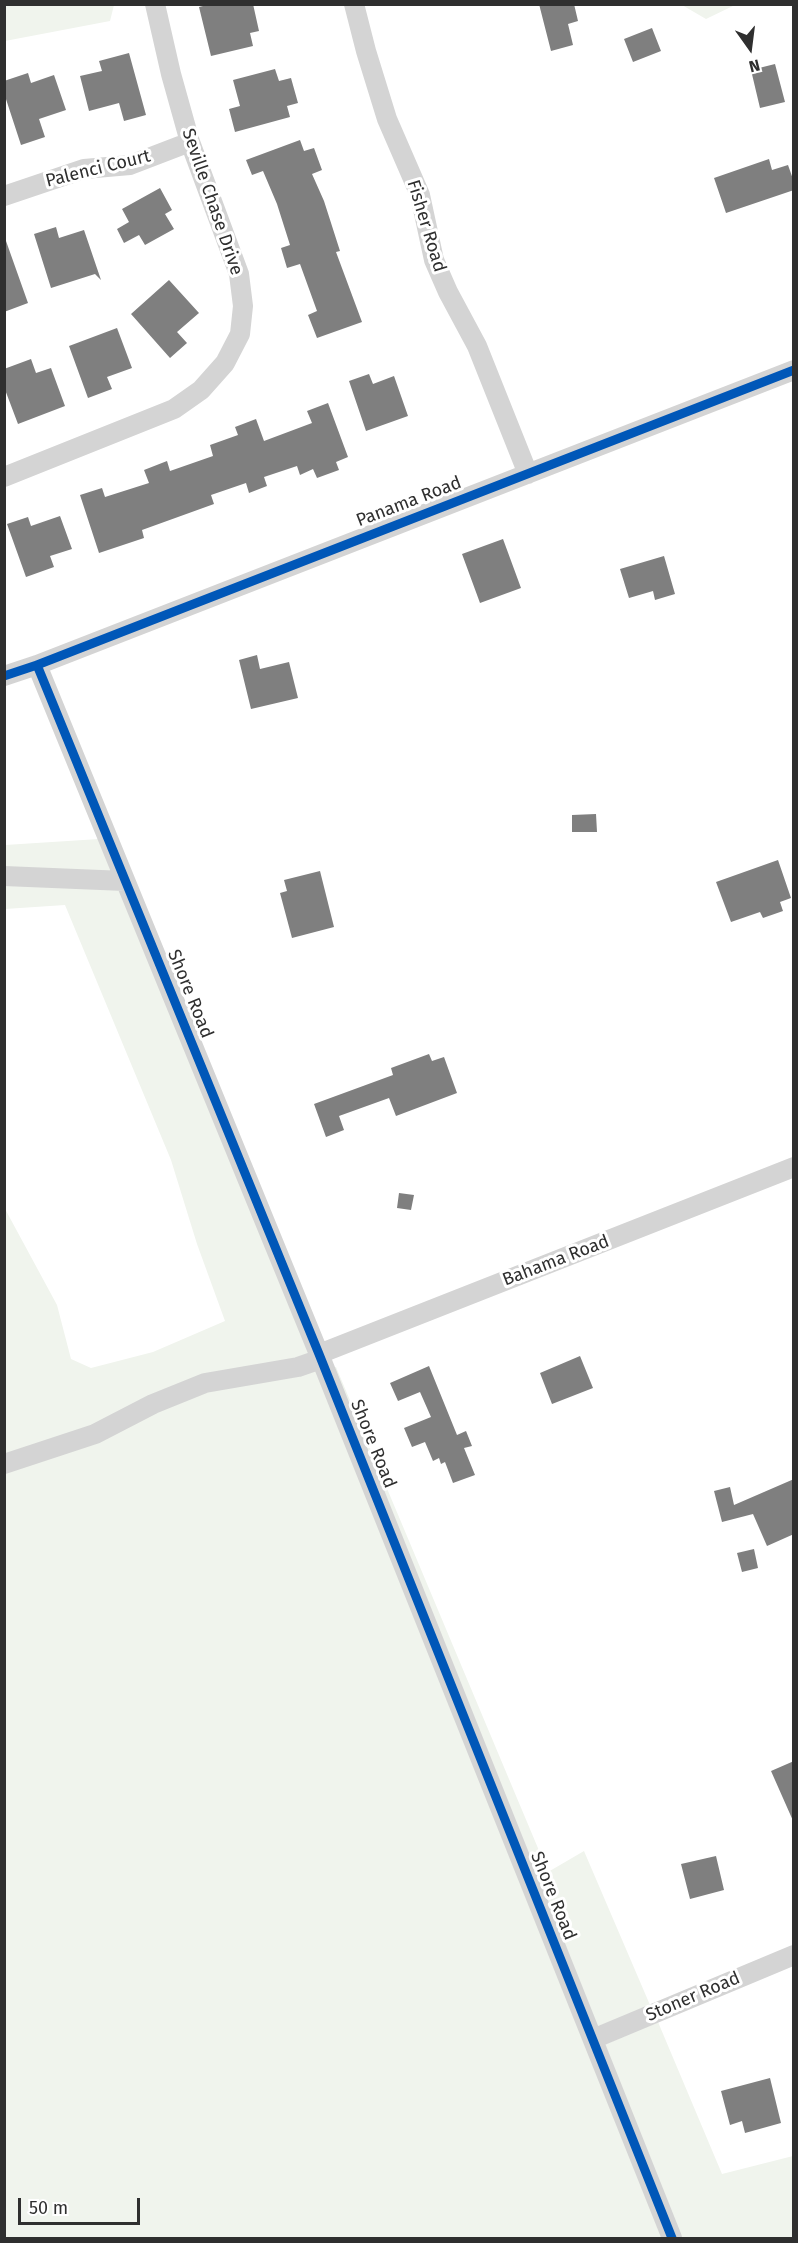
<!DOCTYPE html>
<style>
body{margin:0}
#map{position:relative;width:798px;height:2243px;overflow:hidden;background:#fff;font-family:"Fira Sans",sans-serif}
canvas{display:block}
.frame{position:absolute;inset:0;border:6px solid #2f2f2f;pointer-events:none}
.north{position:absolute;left:720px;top:18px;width:60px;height:60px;-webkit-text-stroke:4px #fff;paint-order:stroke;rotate:166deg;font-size:16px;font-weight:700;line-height:24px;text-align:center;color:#2f2f2f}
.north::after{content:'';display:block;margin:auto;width:21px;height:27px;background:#2f2f2f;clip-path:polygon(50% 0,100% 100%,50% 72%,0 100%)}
.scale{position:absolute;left:18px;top:2198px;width:122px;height:27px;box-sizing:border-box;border:3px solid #2f2f2f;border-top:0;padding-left:8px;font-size:18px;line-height:21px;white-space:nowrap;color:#2f2f2f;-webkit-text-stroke:4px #fff;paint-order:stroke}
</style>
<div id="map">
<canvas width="798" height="2243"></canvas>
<div class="frame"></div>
<div class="north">N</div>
<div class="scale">50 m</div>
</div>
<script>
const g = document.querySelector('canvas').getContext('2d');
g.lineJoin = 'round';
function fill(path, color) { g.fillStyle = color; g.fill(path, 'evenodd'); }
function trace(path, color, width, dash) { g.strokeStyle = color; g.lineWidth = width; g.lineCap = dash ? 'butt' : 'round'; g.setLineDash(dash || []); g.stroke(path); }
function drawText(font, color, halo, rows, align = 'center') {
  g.font = font + ' "Fira Sans",sans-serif'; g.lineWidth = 6; g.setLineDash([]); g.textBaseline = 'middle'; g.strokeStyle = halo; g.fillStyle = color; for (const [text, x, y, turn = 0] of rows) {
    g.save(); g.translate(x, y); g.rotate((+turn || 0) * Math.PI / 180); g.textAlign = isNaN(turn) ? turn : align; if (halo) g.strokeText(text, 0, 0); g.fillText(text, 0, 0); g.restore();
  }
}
fill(new Path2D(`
 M4,5l1,-1 109,1 -4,16 -105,20z
 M682,5v-1l53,1 -29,14z
 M99,839l217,530 347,869h-658l-1,-1031 53,98 14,54 20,9 62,-16 72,-31 -28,-77 -26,-84 -106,-255 -60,4v-64z
 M334,1367h2l212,505 36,-21 66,154 -53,22z
 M658,2022l64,152 71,-18v82h-112l-77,-193z`), '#f0f4ed');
fill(new Path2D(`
 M211,4h42l6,27 -9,2 3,13 -42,10 -12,-49z
 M539,4h35l4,17 -10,3 5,21 -22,6z
 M652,28l9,23 -28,11 -9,-23z
 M129,53l17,62 -22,6 -5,-18 -30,8 -9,-35 22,-5 -3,-10z
 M775,64l10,38 -25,6 -9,-38z
 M275,69l4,12 12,-3 7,25 -11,3 3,11 -55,15 -6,-23 11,-3 -7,-26z
 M28,73l3,10 23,-8 12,35 -27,9 6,18 -24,8 -17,-52v-12z
 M300,140l4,11 10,-3 8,22 -10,4 12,27 16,50 -4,1 26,70 -45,16 -9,-23 9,-4 -17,-47 -13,4 -6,-20 9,-3 -13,-41 -14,-33 -11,4 -6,-15z
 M769,159l3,11 16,-5 6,17v8l-68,23 -12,-35z
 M160,188l12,22 -7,4 9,15 -29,16 -6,-10 -15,8 -7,-14 12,-7 -7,-13z
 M56,227l3,11 25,-8 17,50 -6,-6 -44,14 -17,-54z
 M4,241h2l22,62 -24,9z
 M169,280l30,33 -22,19 10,11 -17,15 -39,-44z
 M117,328l15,40 -25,9 5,12 -24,9 -19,-52z
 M31,359l5,14 15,-5 14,38 -47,18 -14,-37v-18z
 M369,374l4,10 21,-8 14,40 -42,15 -17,-50z
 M328,403l20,54 -12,5 3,8 -22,8 -4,-9 -13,6 -3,-9 -33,11 3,9 -18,7 -3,-10 -35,12 3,9 -72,26 2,8 -45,15 -19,-58 22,-7 3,9 44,-14 -5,-13 23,-9 3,10 43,-15 -3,-11 28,-10 -3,-8 21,-8 8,22 48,-18 -5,-12z
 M60,516l12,33 -22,7 4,11 -28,10 -19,-53 21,-7 3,9z
 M503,539l18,49 -41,15 -18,-49z
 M664,556l11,38 -20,6 -2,-9 -24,7 -9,-29z
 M257,655l3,14 29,-7 9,36 -47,11 -12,-49z
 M596,814l1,18h-25v-17z
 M778,860l13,38 -11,4 3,9 -20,7 -3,-6 -29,10 -15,-40z
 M320,871l14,56 -42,11 -12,-45 7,-2 -3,-11z
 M429,1054l3,7 12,-4 13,36 -61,23 -7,-18 -50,18 5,14 -18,7 -12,-33 79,-29 -2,-7z
 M399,1193l15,2 -3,15 -14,-2z
 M580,1356l13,32 -41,16 -12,-31z
 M429,1366l28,69 9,-4 6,15 -8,2 11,27 -22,8 -8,-21 -4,2 -2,-6 -6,3 -8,-19 -13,5 -8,-19 27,-11 -11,-25 -22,9 -8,-18z
 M794,1479v55l-27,12 -14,-32 -31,8 -8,-31 16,-4 4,18z
 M754,1549l4,19 -16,4 -5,-19z
 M794,1761v62l-23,-52z
 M716,1856l8,34 -34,9 -9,-35z
 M770,2078l11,45 -36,10 -3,-12 -12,4 -9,-34z`), '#7f7f7f');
trace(new Path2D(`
 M354,4l12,47 21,68 33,76 14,65 14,32 29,54 51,128
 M4,196l80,-27 46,-4 60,-23
 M4,477l170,-68 27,-19 24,-27 15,-29 3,-28 -4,-32 -49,-132 -19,-68 -16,-70
 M37,665l282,689 353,884
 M4,676l33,-11 757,-295
 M4,876l121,5
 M319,1354l475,-187
 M4,1464l91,-30 58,-30 52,-21 93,-16 23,-8
 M593,2039l201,-84`), '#d4d4d4', 20);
trace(new Path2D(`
 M37,665l282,689 353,884
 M4,676l33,-11 757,-295`), '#0057b8', 9);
drawText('18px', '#2f2f2f', '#fff', [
 ["Palenci Court",98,169,-14],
 ["Seville Chase Drive",212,202,71],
 ["Fisher Road",426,226,73],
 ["Panama Road",409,502,-21],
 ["Shore Road",190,994,68],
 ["Bahama Road",556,1261,-21],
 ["Shore Road",373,1444,68],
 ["Shore Road",553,1896,68],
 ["Stoner Road",693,1997,-23]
]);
</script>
